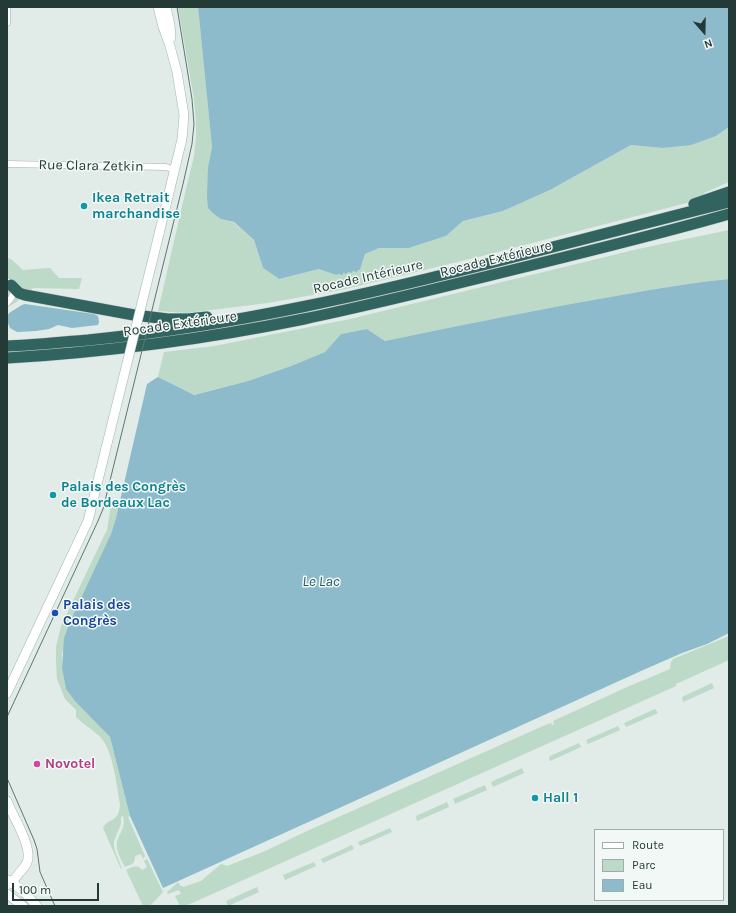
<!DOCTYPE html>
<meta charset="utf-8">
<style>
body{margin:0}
#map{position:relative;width:736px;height:913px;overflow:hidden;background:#e1ebe8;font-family:Karla,sans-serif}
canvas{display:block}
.frame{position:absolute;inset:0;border:8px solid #233a37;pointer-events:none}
.legend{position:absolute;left:594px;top:829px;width:130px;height:72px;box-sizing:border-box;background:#f2f8f5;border:1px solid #9faca9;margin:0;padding:5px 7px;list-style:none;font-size:12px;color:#233a37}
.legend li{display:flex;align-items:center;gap:8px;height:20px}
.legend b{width:20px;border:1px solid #9faca9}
.north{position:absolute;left:684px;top:12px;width:40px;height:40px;-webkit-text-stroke:3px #f2f8f5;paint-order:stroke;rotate:160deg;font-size:11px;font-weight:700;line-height:16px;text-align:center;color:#233a37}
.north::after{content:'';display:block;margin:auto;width:14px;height:18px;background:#233a37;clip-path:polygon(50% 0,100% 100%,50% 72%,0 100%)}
.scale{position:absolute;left:12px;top:883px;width:87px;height:18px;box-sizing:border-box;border:2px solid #233a37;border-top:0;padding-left:5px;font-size:12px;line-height:14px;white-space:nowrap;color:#233a37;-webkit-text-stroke:3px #f2f8f5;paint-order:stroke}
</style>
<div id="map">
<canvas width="736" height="913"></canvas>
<div class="frame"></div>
<ul class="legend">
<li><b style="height:5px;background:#fff"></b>Route</li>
<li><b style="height:11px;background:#bcdac7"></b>Parc</li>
<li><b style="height:11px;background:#8dbbcc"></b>Eau</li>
</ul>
<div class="north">N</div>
<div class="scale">100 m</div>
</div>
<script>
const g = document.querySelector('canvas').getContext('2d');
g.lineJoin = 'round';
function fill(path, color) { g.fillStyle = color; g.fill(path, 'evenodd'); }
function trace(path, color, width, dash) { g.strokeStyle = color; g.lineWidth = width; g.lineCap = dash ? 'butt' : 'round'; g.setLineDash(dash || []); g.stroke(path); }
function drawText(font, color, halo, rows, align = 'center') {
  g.font = font + ' Karla,sans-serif'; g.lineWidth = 3; g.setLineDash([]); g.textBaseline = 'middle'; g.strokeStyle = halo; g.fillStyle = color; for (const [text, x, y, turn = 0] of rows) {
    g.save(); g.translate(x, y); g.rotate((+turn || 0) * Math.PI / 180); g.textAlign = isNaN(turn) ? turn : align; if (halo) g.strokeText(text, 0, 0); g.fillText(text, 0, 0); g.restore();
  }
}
fill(new Path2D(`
 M178,7h20l14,140 -4,20 13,52 12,3 21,18 9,28 16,11 40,-10 17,6 14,-3 2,1 1,-2 7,-1 5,-16 14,-6h30l37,-12 17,-15 40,-10 47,-21 81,-45 31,3 54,-12 13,-9v55l-25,11 2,5 -224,58 -136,33 -78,14 -82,10 -28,-2 28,-122 8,-33 2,-19v-16l-2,-22z
 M729,230v49c-34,3 -68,9 -102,15 -81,14 -162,30 -242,47l-18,-12 -26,5 -16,18 -34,14 -43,15 -55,14 -35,-18 6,-25 50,-6 136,-27 288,-70z
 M7,258l4,1 12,11 27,-2 9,10h23l-3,11 -46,-1 -18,15 -8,4z
 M111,505h8l-3,13 -5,16 -49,119v15l4,21 44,48 20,79 -2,1 17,39 -2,3 -2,-5 -6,2c0,8 -3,8 -10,11 -3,-6 -8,-14 -8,-20 -2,-11 10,-17 6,-31l-2,1v7l-7,17v4l1,6 7,18h-1l-18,-41c5,-11 16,-4 17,-24 -3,-17 -7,-52 -18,-65 -4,-5 -9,-8 -14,-12 -5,-3 -8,-7 -12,-10v-7l-11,-11 -8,-20 -1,-18v-14l5,-21 43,-90 3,-6z
 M729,636v24l-53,24v2l-486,218 -6,2h-4l-5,-10 6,-2 -2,-4 -11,4 -1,-2 11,-10 2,3 3,2 18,-6 20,-17 6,2 36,-14 44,-21 236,-105 8,-3 1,2 2,-1 -1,-3 72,-33 45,-19 1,-7 2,-3z
 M712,683l2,5 -31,14 -1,-5z
 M655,709l3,4 -32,14 -2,-4z
 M618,726l2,4 -32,14 -2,-4z
 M579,743l2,4 -31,14 -1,-3 1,-2z
 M522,768l2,5 -31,14 -2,-5z
 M485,785l2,5 -32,14 -2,-5z
 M447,802l2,5 -32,14 -1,-5z
 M390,828l2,4 -32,14 -2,-4z
 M352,845l2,4 -31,14 -2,-4z
 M147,859l16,33 -13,14h-7l-17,-36c6,-3 11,-6 16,0l5,-3 -3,-6z
 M314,862l2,4 -31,14 -2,-5z
 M257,887l2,5 -31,14 -2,-5z`), '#bcdac7');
fill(new Path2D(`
 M198,7h531v120l-13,9 -25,9 -29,3 -31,-3 -81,45 -47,21 -40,10 -17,15 -37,12h-30l-14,6 -5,16h-2l-1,2 -4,-1 -1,2 -4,-1 -1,2 -4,-1v2h-2l-1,-1 -4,1 -17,-6 -40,10 -16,-11 -9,-28 -20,-18 -13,-3 -7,-5 -6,-6 -1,-11 1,-30 4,-20z
 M729,279v354l-22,11 -25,9 -41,18 -478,217 -33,-72 -20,-79 -35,-36 -9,-12 -4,-21 2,-30 6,-16 41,-88 5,-16 31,-134 11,-7 36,18 54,-14 43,-15 34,-14 16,-18 26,-5 18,12c80,-17 161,-33 242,-47 34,-6 68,-12 102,-15z
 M25,304l69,10 4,2 1,6 -1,3 -26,3 -14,-3 -9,4 -13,2 -19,1 -7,-4 -3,-7v-4l2,-4 13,-8z`), '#8dbbcc');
const street = new Path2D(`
 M7,23v-16
 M7,164l159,3 9,3
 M7,281c8,7 8,15 0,22`);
const secondary = new Path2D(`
 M158,7l5,20 7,19 7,26 7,43 -2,24 -23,95
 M166,7l4,18 1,13
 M7,693l81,-172 18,-73
 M7,801c6,16 23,41 21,58 -1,5 -5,10 -8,13 -4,5 -7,11 -13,13
 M8,880l14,10 15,16
 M7,894l16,12`);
const highway = new Path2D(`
 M694,204l35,-12
 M11,285l8,8 6,2 109,20 34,4h20l19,-2
 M7,346c27,-1 54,-4 81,-6 145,-14 286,-47 426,-83 71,-18 143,-37 215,-55
 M7,358c100,-6 199,-19 297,-39 62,-13 123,-28 184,-43 81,-20 161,-39 241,-62`);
trace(street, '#a4b2af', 7);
trace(secondary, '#a1b6b1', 10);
trace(highway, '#c1c8c7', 12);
trace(street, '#fff', 6);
trace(secondary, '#fff', 9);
trace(highway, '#31645f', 11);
trace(new Path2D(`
 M7,717l91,-196 5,-12 80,-325 9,-40 2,-20 -2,-25 -15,-92
 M7,778l27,62 3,9 3,23 15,34`), '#5d7672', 1);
const secondaryBridge = new Path2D(`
 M106,448l53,-214`);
trace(secondaryBridge, '#a1b6b1', 10, []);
trace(secondaryBridge, '#fff', 9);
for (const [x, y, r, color] of [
 [84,206,4,"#0f9aa8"],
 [53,495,4,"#0f9aa8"],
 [55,613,4,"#1a4fb4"],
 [37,764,4,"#d1479c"],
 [535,798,4,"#0f9aa8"]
]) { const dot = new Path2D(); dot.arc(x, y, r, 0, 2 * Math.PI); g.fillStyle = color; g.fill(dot); trace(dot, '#f2f8f5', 1.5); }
drawText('14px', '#233a37', '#f2f8f5', [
 ["Rue Clara Zetkin",91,166,1],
 ["Rocade Extérieure",496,259,-14],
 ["Rocade Intérieure",368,277,-13],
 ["Rocade Extérieure",180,324,-8]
]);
drawText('bold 14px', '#0d838f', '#f2f8f5', [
 ["Ikea Retrait",92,198],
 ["marchandise",92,214],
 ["Palais des Congrès",61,487],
 ["de Bordeaux Lac",61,503],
 ["Hall 1",543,798]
], 'left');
drawText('bold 14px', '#164399', '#f2f8f5', [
 ["Palais des",63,605],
 ["Congrès",63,621]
], 'left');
drawText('bold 14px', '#b23c85', '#f2f8f5', [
 ["Novotel",45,764]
], 'left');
drawText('italic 15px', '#225b72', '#f2f8f5', [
 ["Le Lac",321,582]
]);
</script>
